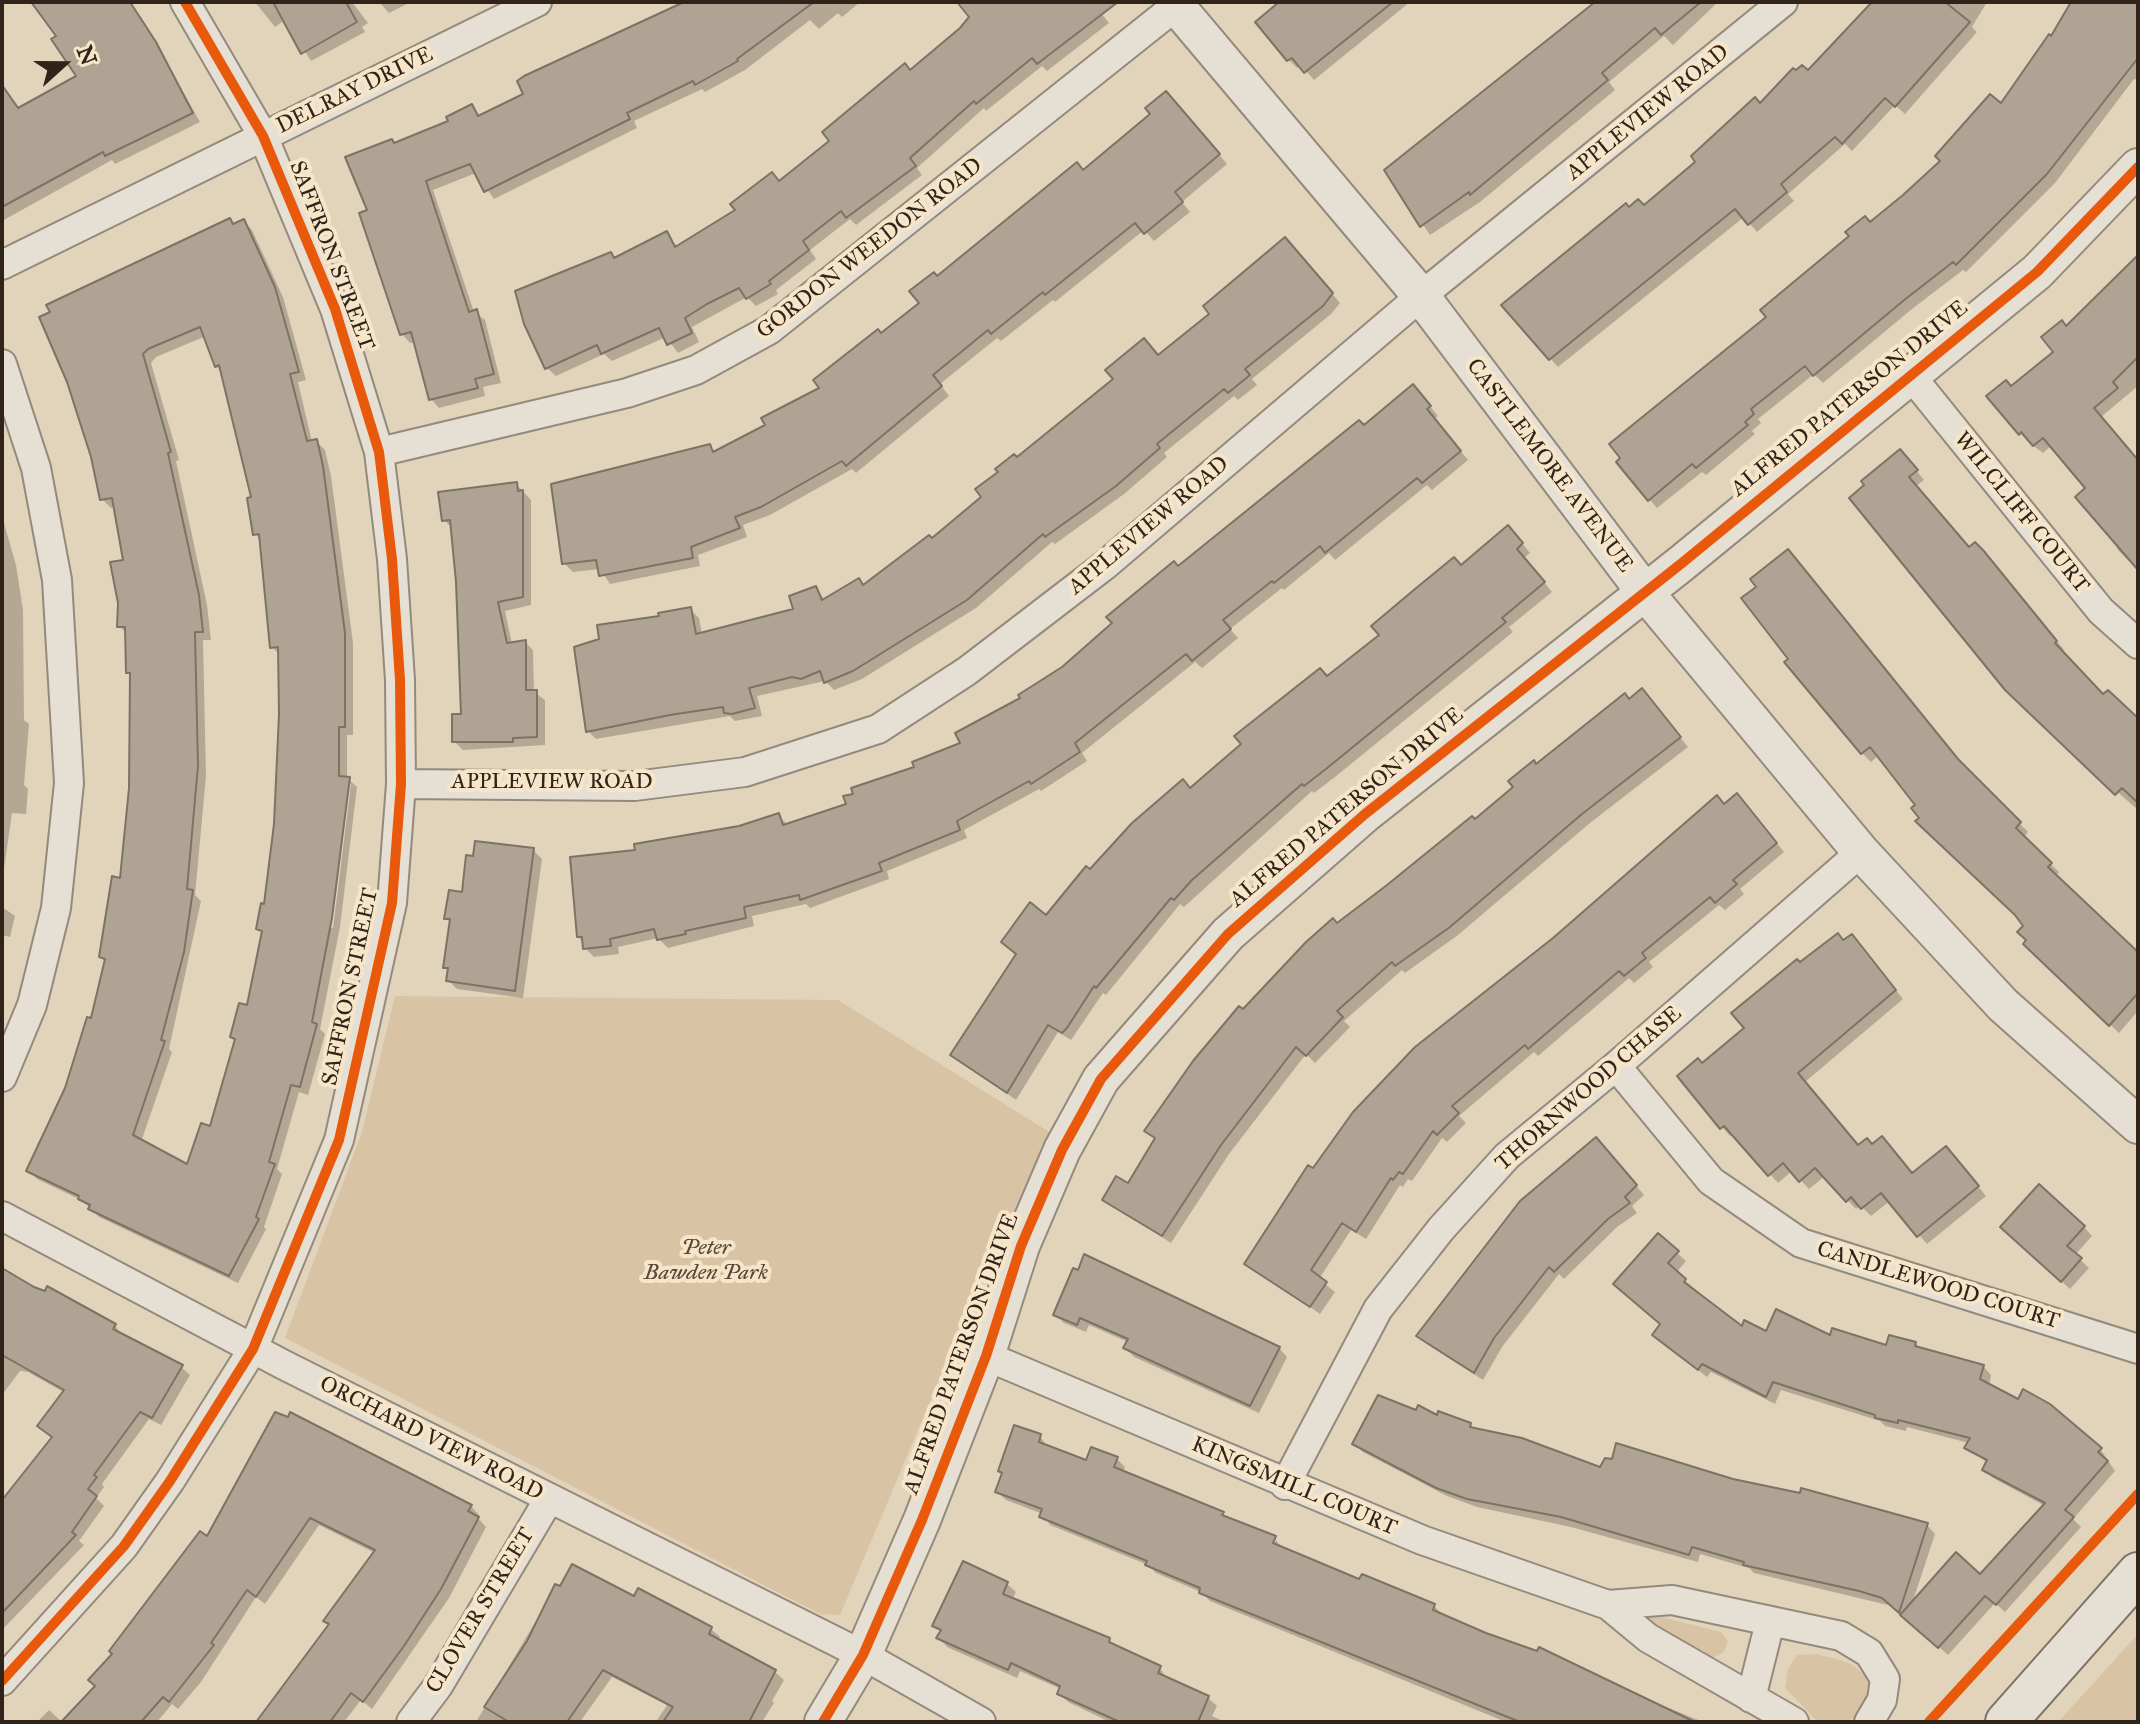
<!DOCTYPE html>
<style>
body{margin:0}
#map{position:relative;width:2140px;height:1724px;overflow:hidden;background:#e2d3bb;font-family:"IM FELL Great Primer",serif}
canvas{display:block}
.frame{position:absolute;inset:0;border:4px solid #2f231a;pointer-events:none}
.north{position:absolute;left:24px;top:24px;width:80px;height:80px;-webkit-text-stroke:6px #f6e5c9;paint-order:stroke;rotate:69deg;font-size:22px;font-weight:700;line-height:32px;text-align:center;color:#2f231a}
.north::after{content:'';display:block;margin:auto;width:28px;height:36px;background:#2f231a;clip-path:polygon(50% 0,100% 100%,50% 72%,0 100%)}
</style>
<div id="map">
<canvas width="2140" height="1724"></canvas>
<div class="frame"></div>
<div class="north">N</div>
</div>
<script>
const g = document.querySelector('canvas').getContext('2d');
g.lineJoin = 'round';
function fill(path, color) { g.fillStyle = color; g.fill(path, 'evenodd'); }
function trace(path, color, width, dash) { g.strokeStyle = color; g.lineWidth = width; g.lineCap = dash ? 'butt' : 'round'; g.setLineDash(dash || []); g.stroke(path); }
function drawText(font, color, halo, rows, align = 'center') {
  g.font = font + ' "IM FELL Great Primer",serif'; g.lineWidth = 8; g.setLineDash([]); g.textBaseline = 'middle'; g.strokeStyle = halo; g.fillStyle = color; for (const [text, x, y, turn = 0] of rows) {
    g.save(); g.translate(x, y); g.rotate((+turn || 0) * Math.PI / 180); g.textAlign = isNaN(turn) ? turn : align; if (halo) g.strokeText(text, 0, 0); g.fillText(text, 0, 0); g.restore();
  }
}
fill(new Path2D(`
 M395,996l443,4 213,133 -90,195 -121,287 -20,-1 -535,-276 77,-206z
 M1638,1611l83,21 7,9 -5,12 -11,5 -81,-33z
 M2138,1634v88h-80z
 M1817,1654c28,8 43,7 55,36 -14,34 -20,32 -54,32l-33,-34 3,-19 9,-14z`), '#d8c4a5');
fill(new Path2D(`
 M28,2h96l17,15 59,105 -85,42 -3,-4 -110,61v-136l18,24 58,-32 -19,-41 -24,-32z
 M255,2h97l16,21 -6,4 3,5 -54,29 -26,-41 -10,7z
 M379,2h32l-22,11z
 M677,2l182,1 -17,14 -4,-4 -19,16 -9,-9 -65,50 -40,22 -3,-3 -68,32 3,7 -143,71 -18,-26 -43,17 41,122 11,8 16,63 -18,4 2,9 -46,12 -8,-9 -15,-57 -6,1 -8,-9 -32,-123 25,-66 56,-23 20,-15 9,8 46,-20 152,-88z
 M974,2h118l17,21 -62,48 -5,-5 -56,45 -2,-3 -67,60 5,7 -66,50 -6,-6 -40,31 6,9 -40,31 2,4 -22,12 -9,-9 -55,30 7,15 -21,11 -12,-16 -54,24 -8,-7 -48,22 -9,-8 68,-109 51,-25 12,13 102,-64 182,-154 10,-12z
 M1282,2h128l-96,78 -13,-15 -4,3 -8,-8 -31,-38z
 M1599,2h119l-45,43 -9,-9 -55,46 6,8 -135,112 -50,33 -44,-65z
 M1874,2h113l-15,25 5,5 -72,82 -10,-9 -43,46 -7,-7 -57,50 6,7 -37,31 -13,-15 -186,150 -8,-9 79,-148 15,-3 116,-102 48,-32z
 M2073,2h65v78l-4,-1 -79,104 -89,89 -3,-2 -51,39 -89,74 -9,-9 -56,45 3,4 -9,8 3,3 -49,41 -4,-3 -45,36 -8,-9 120,-182 232,-211 51,-67z
 M1174,102l53,62 -45,38 8,10 -36,29 -10,-11 -89,72 -2,-2 -52,41 -4,-3 -57,46 9,12 -93,77 -4,-4 -82,46 -27,10 4,12 -49,18 2,11 -90,18 -10,-15 -27,3 -9,-9 145,-116 7,6 52,-27 55,-37 99,-86 16,-24z
 M229,220l6,6 9,-4 8,8 31,67 23,83 -8,2 14,60 4,-1 9,9 6,26 22,167v92h-6v43l10,9 -17,140 -20,102 5,5 -17,61 -9,-3 -22,77 5,5 -18,53 2,2 -28,54 -139,-66 -16,-16 -46,-22 -8,-8 38,-83 25,-67 14,-59 -5,-5 21,-77 9,-92 1,-111 -4,-5 -1,-38 -8,-8 6,-64 -10,-55 -4,1 -9,-9 -9,-43 -24,-74zM206,336l10,30 7,7 31,126 1,35 7,7 10,106 8,8 1,59 -5,110 -10,82 -8,23 5,4 -15,75 -16,29 4,4 -24,88 -23,38 -48,-25 31,-90 -3,-3 32,-148 -6,-6 11,-119 -3,-136h8l-4,-35 -31,-144 3,-1 -28,-97 5,-6zM347,784h4l-18,144h-4z
 M1294,248l46,55 -9,11 -79,65 5,6 -19,15 -4,-4 -70,57 3,4 -43,37 -69,50 -3,-2 -76,66 -114,71 -28,11 -9,-9 -68,15 5,20 -27,5 -5,-5 -134,23 -8,-8 73,-113 29,-9 9,9 3,16 94,-24 19,-22 10,12 34,-20 5,6 68,-46 52,-43 33,-37 142,-103z
 M2138,260v126l-37,31 37,45v108l-20,-20 -30,-62 -36,-43 -9,8 -15,-11 -39,-46 22,-8 44,-36 12,-24z
 M1421,396l17,20 -4,3 34,41 -36,30 -5,-5 -92,75 -6,-7 -45,37 -2,-2 -52,41 8,9 -36,30 -7,-6 -113,91 5,8 -46,30 -2,-2 -75,41 3,8 -80,33 2,8 -79,29 -4,-4 -54,12 2,10 -86,22 -10,-10 -40,9 1,7 -25,3 -9,-9 -6,-11 59,-85 140,-37 9,9 61,-19 115,-61 100,-76 116,-100 185,-141z
 M1908,460l16,20 -8,6 54,63 22,12 72,89 -2,2 42,45 34,23v90l-98,-86 -96,-110 -92,-116z
 M516,484l15,16v105l-26,6 7,33 13,-2 8,8 1,42 11,8v45l-82,5 -9,-9 9,-25 -5,-134 -5,-53 -9,-9z
 M2,516l14,49 7,45 1,110 5,4 -5,61 4,4 -2,25 -14,-1 -10,70z
 M1516,536l14,17 -6,5 28,34 -43,35 4,5 -178,145 -21,16 -2,-2 -128,116 -4,-3 -74,91 -3,-2 -32,47 -13,-8 -42,68 -64,-46 95,-137 43,-45 371,-305z
 M1787,662l180,109 61,61 -5,6 36,34 -4,5 83,82v52l-19,22 -93,-89v-18l-104,-108 -4,-13 -39,-50 -8,7 -9,-9z
 M1650,700l38,47 -98,76 -132,112 -53,38 -3,-3 -58,51 6,6 -35,36 -9,-9 -77,100 -58,89 -67,-43 25,-15 27,-45 -9,-9 96,-119 94,-87 138,-104 61,-55 93,-65z
 M1746,805l38,47 -44,37 4,5 -19,16 -6,-5 -70,57 4,5 -19,16 -5,-5 -91,78 -4,-4 -75,64 7,7 -19,19 -5,-4 -30,43 -4,-2 -5,8 -3,-2 -34,54 -15,-9 -32,49 16,13 -15,22 -73,-51 67,-92 411,-365z
 M533,850l9,9 -19,139 -66,-9 -9,-9 1,-9 -4,-4 6,-44 -5,-5 17,-24z
 M2,907l13,9 -5,21 -8,-2z
 M1844,942l16,3 43,54 -98,83 54,65 54,28 41,-18 32,39 -59,48 -37,-43 -19,15 -11,-11 -4,4 -31,-33 -16,13 -17,-18 -14,12 -45,-50 -3,3 -8,-9 -20,-61 45,-38 53,-64z
 M1604,1148l40,47 -12,11 5,7 -20,14 -53,52 -5,-5 -57,73 -19,33 -55,-35 -9,-9z
 M2084,1227l8,9 -17,19 14,13 -19,21 -59,-54z
 M1658,1236l28,25 -10,12 67,56 145,19 27,-5 7,7 61,16 8,9 -2,11 30,15 30,5 52,44 14,21 -42,48 8,8 -76,85 -10,-9 -47,52 -56,-49 -138,-33 -5,-5 -49,-14 -2,8 -127,-35 -94,-20 -30,-11 -84,-44 -8,-8 83,-26 32,7 6,5 125,39 132,12 194,44 8,9 -23,70 68,-27 65,-71 -52,-28 -9,-9 4,-6 -21,-15 2,-5 -62,-16 -1,4 -21,-5 -5,-5 -99,-31 -6,14 -64,-32 -4,5 -44,-34z
 M1074,1270l205,78 8,9 -28,56 -125,-56 -8,-9 2,-6 -39,-17 -3,7 -22,-9 -9,-9z
 M2,1271l31,18 82,36 7,11 59,31 9,8 -29,50 -12,-6 -47,65 2,3 -8,11 8,8 -25,35 5,4 -82,85v-127l52,-65 -14,-12 25,-33 -37,-21 -8,-1 -18,24z
 M276,1414l195,92 8,9 -1,3 8,9 -37,71 -77,111 -11,-9 -17,22h-87l74,-97 44,-72 -56,-28 -54,79 -9,-7 -55,85 -23,27 -6,-5 -15,18h-93l33,-36 111,-147z
 M1040,1436l8,12 39,15 30,-4 8,8 -2,5 152,66 -4,15 5,-13 6,9 78,33 74,24 9,9 260,107h-197l-296,-121 -9,-9 -45,-19 -8,-8 -98,-40 -7,-11 -37,-14 -9,-8z
 M1007,1584l9,8 -4,8 97,40 7,7 44,21 7,11 41,19 9,8 -5,10 13,6h-115l-42,-20 -9,-9 2,-4 -41,-18 -3,7 -70,-31 -8,-9 3,-6 -7,-7z
 M556,1587l78,12 77,30 9,8 -2,4 57,31 9,8 -12,21 2,2 -12,19h-106l11,-17 -55,-28 -32,45h-104z
 M49,1710l13,12h-25z`), '#0003');
const building = new Path2D(`
 M31,2h99l26,40 37,71 -88,43 -2,-4 -101,55v-122l16,23 58,-32 -25,-37 5,-3z
 M273,2h73l11,20 -56,32z
 M684,2h130l-77,57 1,2 -43,24 -2,-4 -66,32 3,6 -146,73 -14,-28 -44,17 43,131 8,-3 17,65 -19,5 3,9 -49,12 -18,-68 -11,3 -41,-122 8,-3 -22,-53 47,-18 2,4 54,-22 -2,-4 26,-13 6,12 45,-22 -6,-13 7,-5z
 M957,2h161l-81,62 -5,-6 -56,46 -2,-3 -64,57 6,8 -70,52 -5,-7 -38,30 6,9 -40,31 2,3 -25,15 -7,-11 -32,16 -22,14 7,15 -25,12 -8,-17 -58,26 -4,-9 -52,24 -21,-45 -9,-33 96,-39 3,6 53,-27 8,16 60,-37 -5,-6 42,-32 7,9 50,-40 -7,-9 83,-69 5,7 50,-42 9,-11z
 M1279,2h114l-89,71 -12,-15 -5,3 -32,-39z
 M1595,2h106l-40,33 -6,-7 -53,45 6,7 -138,115 -1,-3 -49,35 -36,-57z
 M1872,2h73l25,20 -75,85 -10,-9 -43,46 -7,-7 -54,47 6,8 -39,33 -13,-16 -186,151 -48,-55 125,-102 3,4 9,-8 6,6 51,-43 -4,-6 64,-59 5,6 33,-35 3,2 6,-5 6,5z
 M2071,2h67v56l-91,116 -91,91 -3,-3 -50,39 -90,75 -8,-10 -54,43 3,5 -9,8 3,3 -52,43 -4,-4 -44,37 -32,-39 4,-4 -11,-14 157,-127 -6,-7 89,-74 -4,-4 20,-16 5,6 33,-27 37,-34 -5,-5 55,-62 11,9 48,-69 2,2z
 M1166,91l54,63 -45,38 8,10 -39,32 -9,-11 -90,72 -2,-3 -52,42 -3,-4 -55,45 9,11 -96,80 -4,-5 -81,46 -26,10 5,11 -49,19 2,11 -94,18 -3,-16 -34,4 -11,-80 159,-40 3,8 52,-27 -4,-7 58,-30 -6,-8 65,-51 3,4 38,-30 -10,-12 25,-19 3,4 140,-114 6,8 67,-56 -5,-6z
 M230,218l3,6 11,-5 31,68 24,85 -9,2 17,67 10,-2 6,27 22,167v94h-6v49l11,1 -18,141 -20,104 5,2 -17,63 -9,-2 -22,77 6,2 -19,53 3,2 -30,57 -141,-67 2,-4 -12,-6 1,-3 -53,-25 39,-83 22,-71 4,1 14,-59 -6,-2 13,-81 8,2 9,-90 1,-115h-4l-1,-46h-8l1,-24 -8,-41 13,-2 -11,-62 -12,2 -9,-43 -24,-75 -28,-65 11,-5 -4,-7zM200,327l15,40 4,-2 32,132 -4,1 6,37 6,-1 11,114 8,-1 1,67 -5,110 -10,80 -3,-1 -5,26 6,2 -15,74 -8,-2 -9,34 5,2 -25,87 -9,-3 -14,41 -54,-29 32,-94 -4,-1 23,-88 9,-62 -6,-1 11,-123 -3,-134h8l-4,-37 -31,-142 3,-1 -28,-98 5,-5z
 M1285,237l48,56 -10,13 -78,63 5,6 -22,18 -4,-4 -67,55 3,4 -44,38 -71,51 -2,-3 -76,66 -114,71 -29,12 -4,-12 -19,8 -9,-2 -43,11 6,20 -23,6 -8,-1 -1,-6 -53,8 -84,17 -12,-85 25,-8 -2,-14 62,-9 -1,-3 33,-6 5,27 97,-25 -4,-13 27,-10 6,14 37,-22 4,7 66,-50 3,3 49,-41 -6,-8 23,-17 -3,-3 19,-15 3,3 96,-78 -8,-9 11,-9 28,-23 14,17 51,-41 -6,-8z
 M2138,255v102l-25,25 5,6 -24,20 44,52v110l-63,-73 10,-9 -42,-50 -10,8 -12,-14 -2,3 -33,-39 20,-16 5,6 42,-34 -12,-15 21,-17 4,6z
 M1413,384l18,22 -4,3 34,42 -39,32 -5,-5 -92,75 -5,-7 -46,37 -2,-2 -49,39 8,9 -39,32 -6,-7 -111,89 5,9 -49,32 -2,-3 -72,40 3,9 -81,33 3,8 -82,29 -1,-5 -55,12 2,11 -61,13 1,3 -29,6 -3,-11 -44,10 1,7 -28,3 -1,-12h-5l-7,-80 65,-7 -1,-6 105,-18 40,-13 4,12 63,-21 -3,-8 10,-2 -2,-6 63,-21 -2,-5 48,-19 -5,-10 65,-35 -2,-3 44,-28 50,-44 -6,-6 68,-56 4,5 181,-146 5,5z
 M1900,449l18,21 -9,7 60,70 6,-5 8,8 74,91 -2,2 48,51 5,-4 30,28v85l-16,-15 -7,7 -110,-105 -156,-192 15,-13 -3,-4z
 M517,482l1,9 5,-1v107l-25,5 9,41 19,-3v50h11v47l-24,1v4h-61v-28h9l-5,-132 -6,-62 -8,1 -4,-29z
 M1508,525l15,18 -6,6 28,33 -43,36 4,4 -180,147 -22,17 -2,-2 -110,96 -18,20 -3,-2 -75,90 -2,-2 -27,42 -5,5 -14,-8 -41,68 -57,-38 66,-101 -15,-12 29,-40 16,13 40,-49 4,3 42,-46 51,-44 7,9 51,-44 -7,-8 86,-68 7,8 52,-41 -8,-9 44,-37 39,-32 7,8z
 M1788,549l170,210 63,63 -5,6 36,35 -4,4 90,85v41l-29,33 -86,-82 3,-4 -9,-8 6,-6 -8,-11 -100,-94 4,-3 -8,-10 4,-3 -45,-58 -9,7 -77,-92 4,-3 -47,-61 15,-11 -6,-8z
 M1642,688l39,49 -99,77 -132,113 -55,39 -3,-4 -55,49 6,6 -37,39 -10,-9 -75,98 -59,91 -60,-36 14,-24 12,7 27,-45 -11,-7 49,-70 46,-55 4,3 63,-67 27,-24 4,5 50,-38 85,-69 3,3 38,-32 -5,-6 26,-21 2,4 89,-71 4,6z
 M1737,793l40,50 -44,37 4,4 -22,19 -5,-6 -68,56 4,5 -22,18 -5,-5 -91,78 -3,-4 -73,61 7,7 -22,22 -4,-4 -30,43 -4,-2 -6,8 -2,-2 -35,54 -14,-9 -31,47 16,12 -17,25 -66,-43 64,-99 5,3 40,-56 62,-65 138,-109 164,-143 7,9z
 M475,841l59,7 -19,143 -69,-10 2,-13h-5l7,-49h-6l5,-29 13,2 4,-37 7,1z
 M1838,933l5,7 9,-6 44,56 -98,83 60,72 9,-7 5,6 10,-8 30,37 34,-27 33,40 -62,51 -36,-44 -20,16 -10,-12 -5,5 -31,-34 -16,14 -16,-19 -15,13 -44,-50 -4,3 -43,-53 21,-18 4,5 42,-35 -13,-15 66,-54 3,3z
 M1596,1137l41,48 -12,12 5,6 -22,16 -54,53 -5,-5 -55,71 -20,35 -58,-37 104,-135z
 M2039,1184l46,42 -18,20 15,12 -21,24 -61,-55z
 M1658,1233l21,18 -11,12 18,16 -2,3 58,44 2,-6 22,11 10,-22 54,26 2,-7 54,17 3,-10 27,7 -1,4 69,19 -4,14 38,20 5,-10 27,15 52,44 -4,4 10,9 -43,49 9,7 -78,88 -11,-9 -47,52 -38,-33 56,-63 24,22 65,-71 -63,-33 5,-10 -23,-12 6,-10 -72,-18v3l-23,-5v-3l-102,-33 -7,15 -64,-33 -4,6 -46,-35 8,-11 -47,-40z
 M1084,1254l196,93 -30,59 -127,-58 5,-9 -48,-21 -3,7 -24,-10 20,-47 5,2z
 M2,1268l32,19 11,4 2,-5 69,38 -3,5 70,36 -31,53 -12,-6 -46,63 3,2 -9,12 9,7 -25,36 4,3 -74,78v-113l50,-63 -15,-11 27,-36 -62,-35z
 M1378,1395l38,15 2,-5 19,10 1,-4 33,12 -1,4 52,11 78,29 5,-9 7,1 4,-16 117,36 67,14 1,-5 127,35 -29,90 -17,-15 -23,-7 -116,-26 1,-3 -52,-15 -3,8 -128,-38 -94,-18 -31,-11 -84,-44z
 M275,1412l13,5 2,-5 182,93 -4,6 11,6 -38,72 -37,57 -41,56 -12,-9 -21,29h-74l73,-98 -6,-3 52,-71 -65,-32 -54,79 -9,-7 -36,53 3,2 -45,57 -6,-5 -22,25h-80l34,-36 -7,-6 24,-26 -3,-3 91,-120 7,5z
 M1014,1425l27,9 -2,8 47,18 5,-13 27,10 -4,10 110,45 -2,3 54,21 -3,7 86,36 3,-5 73,30 -2,6 53,23 51,18 2,-4 156,75h-175l-321,-129 1,-5 -55,-23 2,-4 -108,-44 3,-8 -47,-17 7,-19 -4,-2z
 M963,1561l45,21 -5,12 107,44 -1,4 52,24 -3,7 51,23 -11,26h-78l-63,-28 3,-8 -49,-23 -3,7 -72,-32 5,-8 -9,-4z
 M572,1564l62,32 4,-8 57,30 17,9 -3,7 67,36 -27,52h-86l10,-15 -70,-37 -36,52h-58l-25,-15 43,-66 28,-57 5,2z`);
fill(building, '#afa494');
trace(building, '#7c7366', 2);
const minor = new Path2D(`
 M2,265l535,-263
 M2,364l34,104 21,112 12,203 -13,125 -24,97 -30,72
 M1911,376l190,235 37,33
 M379,452l248,-59 69,-23 73,-40 412,-328
 M401,784l234,2 110,-14 133,-43 89,-58 137,-105 317,-270 362,-294
 M1616,1066l95,115 90,62 337,106
 M2,1216l282,149 579,290 118,67
 M986,1356l436,184 186,65 40,33 146,84
 M1285,1485l93,-176 63,-80 66,-73 109,-90 245,-214
 M1608,1605l64,-5 169,36 28,17 16,26 -3,21 -13,22
 M2,1681l122,-135 46,-65 83,-132 86,-209 53,-237 9,-119 -1,-104 -8,-121 -13,-107 -44,-143 -72,-173 -78,-134
 M1751,1698l19,-76
 M411,1722l27,-36 111,-187`);
const tertiary = new Path2D(`
 M1173,2l248,294 223,295 217,261 142,153 135,120
 M823,1722l40,-67 59,-135 64,-164 35,-110 41,-96 39,-71 127,-145 137,-120 317,-251 355,-291 101,-105`);
const secondary = new Path2D(`
 M2006,1722l132,-149`);
trace(minor, '#948a7c', 32);
trace(tertiary, '#948a7c', 40);
trace(secondary, '#7c7366', 44);
trace(minor, '#e6dfd4', 28);
trace(tertiary, '#e6dfd4', 36);
trace(secondary, '#e6dfd4', 40);
trace(new Path2D(`
 M2,1681l122,-135 46,-65 83,-132 86,-209 53,-237 9,-119 -1,-104 -8,-121 -13,-107 -44,-143 -72,-173 -78,-134
 M823,1722l40,-67 59,-135 64,-164 35,-110 41,-96 39,-71 127,-145 137,-120 317,-251 355,-291 101,-105
 M1929,1722l209,-228`), '#e8590c', 10);
drawText('22px', '#2f231a', '#f6e5c9', [
 ["DELRAY DRIVE",355,91,-26],
 ["APPLEVIEW ROAD",1648,113,-39],
 ["GORDON WEEDON ROAD",870,249,-38],
 ["SAFFRON STREET",331,256,69],
 ["ALFRED PATERSON DRIVE",1850,399,-39],
 ["CASTLEMORE AVENUE",1549,466,53],
 ["WILCLIFF COURT",2021,513,51],
 ["APPLEVIEW ROAD",1149,526,-40],
 ["APPLEVIEW ROAD",552,783],
 ["ALFRED PATERSON DRIVE",1347,808,-40],
 ["SAFFRON STREET",351,987,-78],
 ["THORNWOOD CHASE",1589,1089,-41],
 ["CANDLEWOOD COURT",1938,1286,17],
 ["ALFRED PATERSON DRIVE",962,1354,-70],
 ["ORCHARD VIEW ROAD",431,1439,27],
 ["KINGSMILL COURT",1294,1487,23],
 ["CLOVER STREET",481,1611,-59]
]);
drawText('italic 22px', '#574838', '#f6e5c9', [
 ["Peter",706,1249],
 ["Bawden Park",706,1274]
]);
</script>
